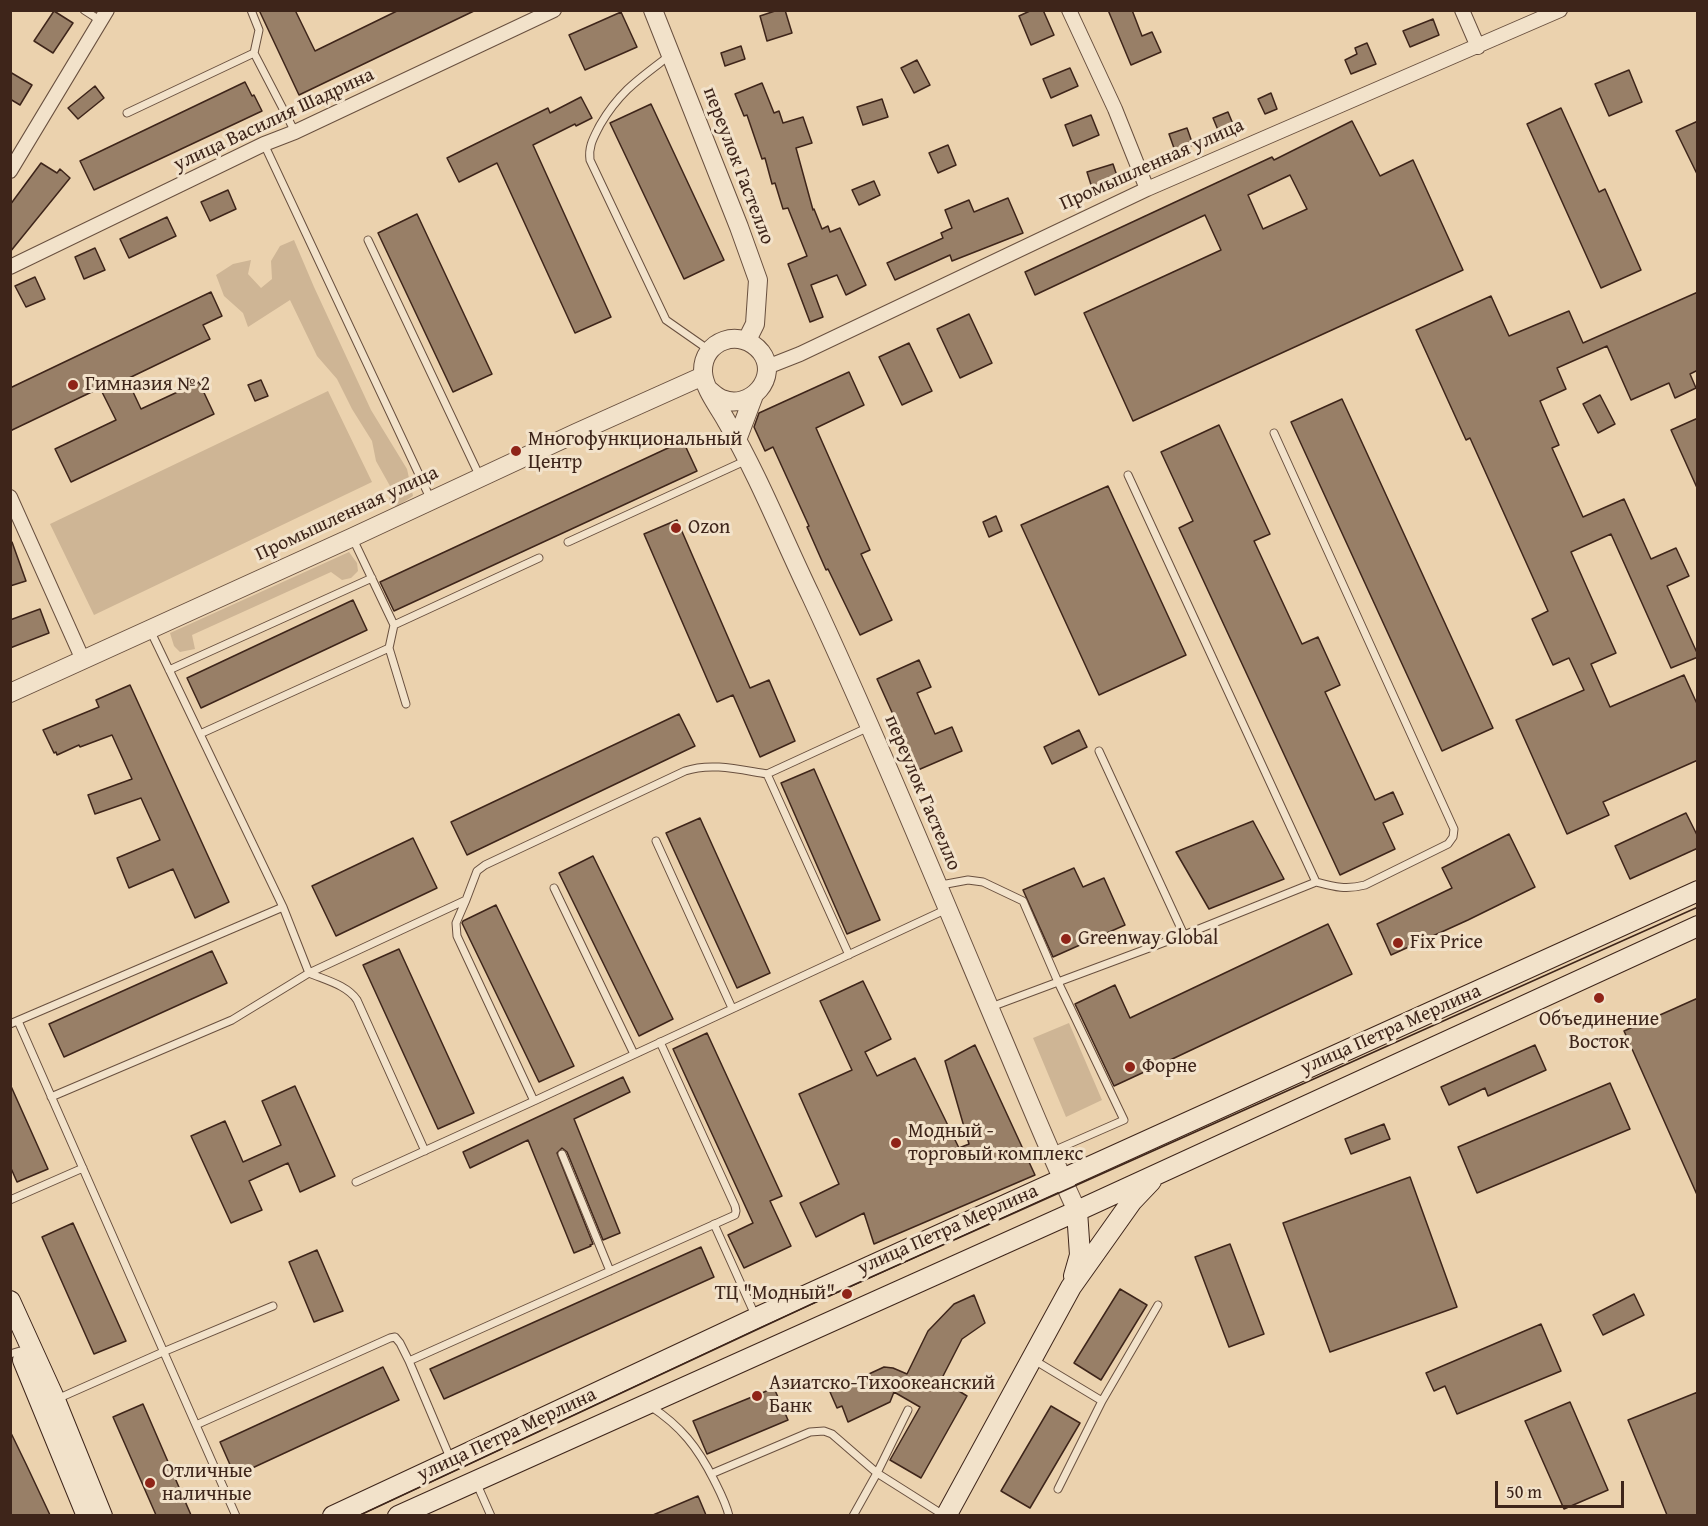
<!DOCTYPE html>
<meta charset="utf-8">
<style>
body{margin:0}
#map{position:relative;width:1708px;height:1526px;overflow:hidden;background:#ebd2ae;font-family:"Gentium Book Plus",serif}
canvas{display:block}
.frame{position:absolute;inset:0;border:12px solid #3e251a;pointer-events:none}
.scale{position:absolute;left:1495px;top:1481px;width:129px;height:27px;box-sizing:border-box;border:3px solid #3e251a;border-top:0;padding-left:8px;font-size:18px;line-height:21px;white-space:nowrap;color:#3e251a;-webkit-text-stroke:4px #f2e2ca;paint-order:stroke}
</style>
<div id="map">
<canvas width="1708" height="1526"></canvas>
<div class="frame"></div>
<div class="scale">50 m</div>
</div>
<script>
const g = document.querySelector('canvas').getContext('2d');
g.lineJoin = 'round';
function fill(path, color) { g.fillStyle = color; g.fill(path, 'evenodd'); }
function trace(path, color, width, dash) { g.strokeStyle = color; g.lineWidth = width; g.lineCap = dash ? 'butt' : 'round'; g.setLineDash(dash || []); g.stroke(path); }
function drawText(font, color, halo, rows, align = 'center') {
  g.font = font + ' "Gentium Book Plus",serif'; g.lineWidth = 6; g.setLineDash([]); g.textBaseline = 'middle'; g.strokeStyle = halo; g.fillStyle = color; for (const [text, x, y, turn = 0] of rows) {
    g.save(); g.translate(x, y); g.rotate((+turn || 0) * Math.PI / 180); g.textAlign = isNaN(turn) ? turn : align; if (halo) g.strokeText(text, 0, 0); g.fillText(text, 0, 0); g.restore();
  }
}
fill(new Path2D(`
 M294,240l20,47 57,123 36,59 6,27 -17,11 -7,-4 1,-17 -14,-25 -4,-20 -20,-32 -15,-30 -20,-23 -27,-56 -42,27 -5,-14 -19,-17 -8,-21 17,-11 18,-4 -3,14 13,14 11,-9 -1,-18 9,-15z
 M328,391l44,91 -278,133 -44,-91z
 M349,552l8,11 1,8 -7,7 -9,2 -11,-8 -139,63 3,14 -15,3 -6,-6 -4,-13z
 M1069,1023l33,77 -36,17 -33,-79z`), '#ceb595');
const building = new Path2D(`
 M259,10h36l20,41 84,-41h77l-177,85z
 M778,10h7l7,23 -25,8 -7,-25z
 M1032,10h11l11,25 -23,10 -12,-29z
 M1108,10h24l10,26 10,-4 9,20 -30,13z
 M54,11l19,12 -20,30 -19,-12z
 M621,12l16,35 -52,23 -16,-35z
 M1433,19l6,16 -29,12 -7,-16z
 M1367,43l9,21 -25,10 -6,-14 12,-6 -2,-6z
 M741,46l4,13 -20,7 -4,-13z
 M917,60l13,25 -16,8 -13,-25z
 M1070,68l8,18 -27,12 -8,-19z
 M1629,70l13,32 -33,14 -14,-32z
 M10,72l22,13 -12,20 -10,-6z
 M245,82l7,14 2,-1 8,16 -168,79 -14,-29z
 M762,83l12,30 5,-2 4,12 20,-6 9,26 -16,5 17,62 1,-1 8,20 6,-3 2,6 10,-4 26,57 -20,10 -9,-20 -26,10 12,32 -13,5 -22,-58 19,-8 -19,-48 -5,1 -8,-26 -3,1 -7,-26 -3,1 -15,-44 -3,1 -9,-22z
 M95,86l9,12 -26,21 -10,-11z
 M1271,93l6,16 -12,5 -7,-15z
 M581,97l11,21 -16,8 -1,-2 -42,21 78,172 -36,16 -78,-170 -38,19 -12,-24 101,-50 2,5z
 M882,99l6,18 -25,8 -6,-18z
 M651,104l73,156 -40,19 -74,-156z
 M1561,108l38,84 6,-3 36,81 -40,18 -74,-164z
 M1228,112l7,17 -15,6 -7,-17z
 M1091,115l8,20 -26,11 -8,-21z
 M1352,121l28,55 33,-16 50,110 -330,151 -49,-108 137,-63 -16,-35 -170,80 -10,-23 247,-115 2,3zM1290,175l17,34 -44,20 -15,-34z
 M1698,121v55l-22,-45z
 M1187,128l6,17 -18,6 -6,-17z
 M948,145l8,20 -18,8 -9,-20z
 M41,163l16,10 3,-4 10,9 -60,74v-47z
 M1113,164l5,15 -26,9 -5,-16z
 M874,181l6,14 -21,10 -7,-15z
 M228,190l8,19 -26,12 -9,-19z
 M1008,198l15,35 -71,28 -2,-6 -55,25 -8,-17 56,-25 -2,-5 11,-5 -7,-18 24,-10 5,12z
 M417,214l75,160 -39,18 -75,-159z
 M167,217l9,19 -47,22 -9,-19z
 M95,248l10,22 -21,9 -9,-22z
 M35,277l10,22 -19,8 -11,-21z
 M211,292l11,24 -19,9 7,14 -83,40 14,30 58,-27 15,32 -143,68 -16,-33 61,-29 -16,-32 -90,43v-43z
 M1698,292v78l-8,4 6,14 -21,10 -6,-15 -38,17 -24,-54 -50,22 9,21 -26,12 19,44 -7,3 31,69 41,-18 27,60 25,-11 13,28 -22,10 31,69v2l-27,11 -60,-134 -40,18 45,101 -25,11 19,43 74,-32 14,31v54l-95,42 6,13 -42,19 -51,-114 68,-30 -15,-32 -16,7 -21,-46 16,-8 -78,-173 -4,2 -50,-110 75,-34 18,40 60,-25 14,32z
 M969,314l23,49 -32,15 -23,-49z
 M909,343l23,48 -30,14 -23,-48z
 M849,372l15,33 -48,23 54,122 -9,4 31,66 -32,15 -32,-66 -2,1 -19,-43 2,-1 -36,-79 -8,4 -11,-24 5,-14z
 M261,380l7,16 -13,5 -7,-16z
 M1600,395l15,29 -17,9 -15,-29z
 M1342,399l151,329 -51,23 -151,-329z
 M1698,418v72l-27,-60z
 M1219,425l51,109 -16,7 48,103 16,-7 22,48 -15,7 50,108 18,-8 10,22 -20,9 12,26 -55,26 -161,-347 14,-7 -32,-69z
 M683,441l14,30 -303,140 -14,-29z
 M1108,486l78,169 -87,40 -78,-170z
 M996,516l6,15 -13,6 -6,-15z
 M677,520l73,168 19,-8 26,61 -35,16 -27,-62 -16,7 -73,-168z
 M10,542h2l14,39 -16,5z
 M353,600l14,30 -166,78 -14,-30z
 M40,609l9,24 -39,15v-28z
 M919,660l12,27 -14,6 18,41 17,-7 10,24 -44,19 -41,-91z
 M130,685l99,217 -34,16 -22,-49 -44,19 -12,-30 43,-18 -19,-42 -46,16 -7,-19 44,-16 -20,-44 -32,12 -1,-2 -22,10 -1,-3 -2,1 -11,-23 56,-23 -3,-7z
 M679,714l16,32 -228,109 -16,-33z
 M1079,730l8,17 -35,17 -8,-17z
 M814,769l66,151 -33,14 -66,-151z
 M1686,813l12,24v11l-68,31 -15,-33z
 M700,818l70,155 -33,15 -71,-155z
 M1253,821l31,58 -75,30 -33,-57z
 M1509,834l26,53 -67,33 -77,35 -14,-31 75,-36 -10,-20z
 M413,838l24,50 -101,48 -24,-50z
 M593,856l80,163 -34,17 -80,-163z
 M1074,868l9,19 21,-9 21,47 -72,32 -30,-67z
 M496,905l78,161 -35,16 -77,-159 1,-2z
 M1328,924l24,50 -184,87 -54,25 -39,-82 40,-19 15,33z
 M399,949l75,164 -36,16 -75,-164z
 M212,951l15,32 -163,74 -15,-33z
 M863,981l28,58 -26,13 12,24 38,-18 44,90 10,-4 -24,-83 30,-16 60,130 -161,69 -10,-31 -48,24 -16,-34 39,-19 -40,-90 53,-24 -32,-69z
 M1698,998v199l-74,-166z
 M707,1033l75,163 -12,5 21,45 -47,22 -16,-33 25,-12 -80,-174z
 M1535,1045l11,25 -58,26 -3,-8 -36,17 -8,-18z
 M623,1077l7,15 -56,27 46,114 -17,7 -36,-88 -5,-4 -5,5 36,91 -3,1 1,1 -17,7 -46,-113 -58,28 -7,-16z
 M1610,1083l20,46 -153,64 -19,-46z
 M10,1084l38,85 -31,13 -7,-16z
 M295,1086l40,90 -35,16 -12,-29 -39,18 13,29 -31,13 -40,-87 34,-15 18,41 38,-17 -19,-44z
 M1384,1124l6,15 -39,15 -6,-15z
 M1410,1177l47,130 -127,45 -47,-129z
 M73,1223l53,118 -32,13 -52,-117z
 M1230,1244l34,90 -35,13 -34,-90z
 M701,1247l13,30 -270,122 -14,-30z
 M317,1250l26,61 -29,11 -25,-60z
 M1120,1289l27,16 -46,75 -27,-17z
 M1634,1294l10,21 -41,20 -10,-20z
 M974,1295l11,28 -23,16 -21,41 26,16 -46,82 -31,-18 30,-53 -26,-15 -4,10 -42,20 -6,-16 -5,2 -7,-16 54,-25 9,1 14,6 21,-43 26,-27z
 M1541,1324l20,47 -104,43 -12,-28 -11,5 -8,-18z
 M383,1367l16,33 -164,76 -15,-34z
 M774,1388l14,32 -81,34 -14,-33z
 M1698,1392v123h-31l-39,-95z
 M1570,1402l38,88 -44,19 -39,-88z
 M143,1404l48,111h-35l-43,-98z
 M1051,1406l29,17 -50,85 -29,-17z
 M10,1431l16,33 24,51h-40z
 M698,1496l8,19h-53z`);
fill(building, '#987f67');
trace(building, '#3e251a', 1.5);
const service = new Path2D(`
 M84,10l17,11
 M251,10l8,20 -5,23
 M669,56c-30,23 -49,35 -69,69 -6,12 -12,21 -10,35l76,160 43,30
 M127,113l127,-60 41,79
 M264,144l167,356
 M368,240l112,237
 M1274,433l180,396 -1,8 -5,7 -83,41c-19,5 -30,2 -49,-3
 M1128,475l188,407 -132,53
 M353,539l41,86 145,-67
 M568,542l179,-82
 M150,630l133,277 26,66c16,7 38,12 48,27l68,151
 M389,648l17,56
 M169,670l203,-92
 M200,734l189,-86 5,-23
 M767,774l102,-47
 M656,841l76,167
 M941,885l27,-5 15,2 40,19 35,81 66,138 -71,31
 M554,888l80,166
 M466,900l-10,23 1,13 77,165
 M991,1007l193,-72 -85,-184
 M18,1021l218,495
 M10,1024l273,-117
 M51,1097l181,-77 77,-47 157,-73 11,-29 8,-6 200,-94c26,-9 56,-1 82,3l82,181
 M562,1154l48,117
 M356,1182l178,-81 413,-192
 M10,1200l73,-32
 M714,1224l41,91
 M10,1354l10,-3
 M1034,1360l68,41 -44,88
 M57,1399l106,-47 110,-46
 M1102,1401l56,-96
 M650,1406c31,20 48,42 64,74 6,12 12,23 15,36
 M196,1425l194,-87 5,-1 5,6 9,18
 M451,1460l-42,-99 326,-146 1,-4 -1,-5 -75,-164
 M711,1474l99,-42 14,-1 8,3 45,39 68,43
 M476,1482l15,34
 M853,1516l24,-43 31,-63`);
const minor = new Path2D(`
 M1069,10l46,99 32,80
 M1462,10l16,37
 M10,171l97,-161
 M10,267l254,-123 31,-12 259,-122
 M767,367l33,-13 347,-165 413,-179
 M10,497l73,163`);
const tertiary = new Path2D(`
 M653,10l86,217 19,53 -3,44 -8,16
 M708,389c5,4 8,8 14,10 28,12 58,-22 39,-47 -20,-25 -59,-12 -58,20 1,17 16,35 24,50 32,55 56,116 84,174 66,142 126,288 187,432 26,61 51,123 79,183
 M737,440l17,-45
 M10,693l343,-156 223,-104 127,-57`);
const secondary = new Path2D(`
 M1074,1276l6,-21 -3,-44
 M10,1301l45,99 47,116
 M23,1360l64,156
 M333,1516l118,-55 305,-143 942,-427
 M398,1516l679,-305 621,-285
 M946,1516l125,-229 61,-86 19,-20`);
trace(service, '#69503f', 9);
trace(minor, '#69503f', 16);
trace(tertiary, '#69503f', 20);
trace(secondary, '#3e251a', 22);
trace(service, '#f2e2ca', 7);
trace(minor, '#f2e2ca', 14);
trace(tertiary, '#f2e2ca', 18);
trace(secondary, '#f2e2ca', 20);
trace(new Path2D(`
 M358,1516l473,-221 867,-388`), '#3e251a', 1.5);
for (const [x, y, r, color] of [
 [73,385,6,"#8f2418"],
 [516,451,6,"#8f2418"],
 [676,528,6,"#8f2418"],
 [1066,939,6,"#8f2418"],
 [1398,943,6,"#8f2418"],
 [1599,998,6,"#8f2418"],
 [1130,1067,6,"#8f2418"],
 [896,1143,6,"#8f2418"],
 [847,1294,6,"#8f2418"],
 [757,1396,6,"#8f2418"],
 [150,1483,6,"#8f2418"]
]) { const dot = new Path2D(); dot.arc(x, y, r, 0, 2 * Math.PI); g.fillStyle = color; g.fill(dot); trace(dot, '#f2e2ca', 2); }
drawText('20px', '#3e251a', '#f2e2ca', [
 ["улица Василия Шадрина",274,120,-25],
 ["Промышленная улица",1152,165,-24],
 ["переулок Гастелло",738,166,69],
 ["Промышленная улица",347,514,-25],
 ["переулок Гастелло",922,793,67],
 ["улица Петра Мерлина",1391,1030,-24],
 ["улица Петра Мерлина",948,1230,-24],
 ["улица Петра Мерлина",507,1435,-25]
]);
drawText('20px', '#3e251a', '#f2e2ca', [
 ["Гимназия № 2",85,385],
 ["Многофункциональный",528,440],
 ["Центр",528,463],
 ["Ozon",688,528],
 ["Greenway Global",1078,939],
 ["Fix Price",1410,943],
 ["Объединение",1599,1020,"center"],
 ["Восток",1599,1043,"center"],
 ["Форне",1142,1067],
 ["Модный -",908,1132],
 ["торговый комплекс",908,1155],
 ["ТЦ \"Модный\"",835,1294,"right"],
 ["Азиатско-Тихоокеанский",769,1384],
 ["Банк",769,1407],
 ["Отличные",162,1472],
 ["наличные",162,1495]
], 'left');
</script>
